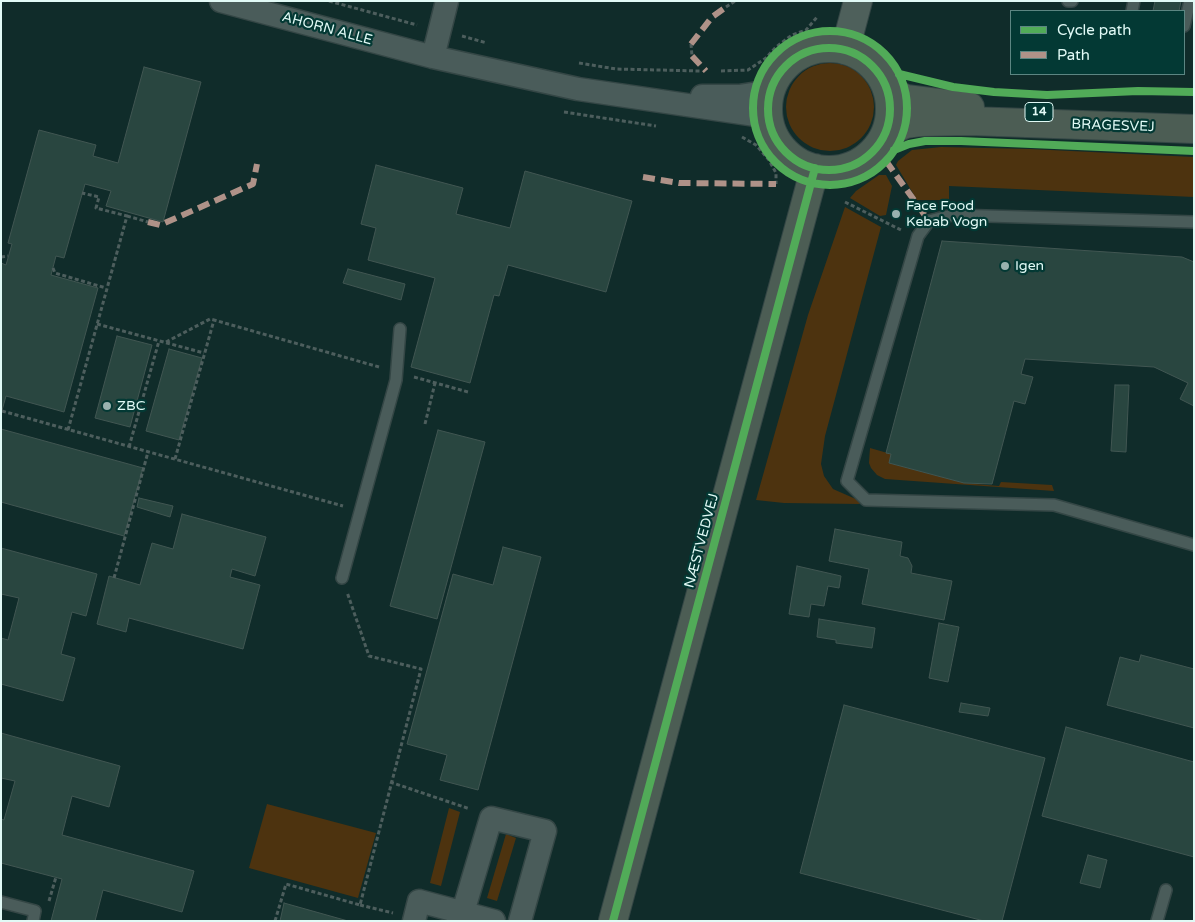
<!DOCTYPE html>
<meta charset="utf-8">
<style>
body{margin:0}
#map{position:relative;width:1195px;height:922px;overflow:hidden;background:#102c2a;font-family:"Varela Round",sans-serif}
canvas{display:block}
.frame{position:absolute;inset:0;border:2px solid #e1faf6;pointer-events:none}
.legend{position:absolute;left:1010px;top:10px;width:175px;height:65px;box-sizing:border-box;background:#033934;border:1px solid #5c8682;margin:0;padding:6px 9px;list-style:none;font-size:15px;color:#e1faf6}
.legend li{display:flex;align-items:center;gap:10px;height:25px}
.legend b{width:25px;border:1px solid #5c8682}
</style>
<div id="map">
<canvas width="1195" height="922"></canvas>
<div class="frame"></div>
<ul class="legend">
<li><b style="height:6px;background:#51ab58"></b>Cycle path</li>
<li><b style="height:6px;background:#af9288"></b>Path</li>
</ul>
</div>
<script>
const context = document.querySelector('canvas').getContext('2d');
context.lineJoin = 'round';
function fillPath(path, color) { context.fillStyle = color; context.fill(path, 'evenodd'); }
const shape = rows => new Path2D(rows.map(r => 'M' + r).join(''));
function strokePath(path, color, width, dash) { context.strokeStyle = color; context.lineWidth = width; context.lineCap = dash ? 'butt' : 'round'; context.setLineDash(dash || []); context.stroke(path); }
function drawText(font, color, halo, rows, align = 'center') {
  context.font = font + ' "Varela Round",sans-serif'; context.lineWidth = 4.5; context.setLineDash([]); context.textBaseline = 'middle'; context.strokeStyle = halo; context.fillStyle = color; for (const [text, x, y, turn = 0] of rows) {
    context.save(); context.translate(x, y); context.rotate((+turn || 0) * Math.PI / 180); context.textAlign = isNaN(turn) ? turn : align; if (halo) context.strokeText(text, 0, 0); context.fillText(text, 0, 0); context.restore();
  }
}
fillPath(shape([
 '786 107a44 44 0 1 1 88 0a44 44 0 1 1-88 0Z',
 [941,147,1030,149,1194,157,1194,197,949,186,949,200,917,200,896,165,898,161,912,150],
 [879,175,886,175,892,186,886,215,880,216,850,198,856,191],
 [845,207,881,227,825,436,821,464,824,476,833,489,858,500,860,504,784,503,756,500,808,315],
 [870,448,891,454,889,463,964,483,999,486,1001,482,1052,485,1054,491,885,479,877,475,871,468,869,463],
 [267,804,376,833,358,898,249,868],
 [449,808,460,812,441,886,430,883],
 [506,834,516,838,497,901,487,898]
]), '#4d330f');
const building = shape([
 [1155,1,1181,1,1179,11,1153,11,1155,1],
 [144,67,201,82,163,222,106,206,111,191,85,184,64,258,56,256,51,275,98,288,64,412,6,396,1,414,1,263,6,265,12,244,8,243,39,130,96,145,93,156,118,163,144,67],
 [376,165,463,188,456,214,510,228,525,171,632,201,606,292,508,265,499,296,494,295,470,383,411,367,435,278,368,260,376,228,361,224,376,165],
 [942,241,1182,257,1194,262,1194,406,1180,399,1188,383,1154,367,1025,359,1021,374,1033,377,1025,404,1014,401,992,484,964,483,889,463,891,454,886,453,942,241],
 [348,269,405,284,401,300,343,283,348,269],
 [117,336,152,345,130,427,95,418,117,336],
 [169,349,202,358,179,440,146,431,169,349],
 [1115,385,1129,385,1126,452,1111,451,1115,385],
 [1,429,143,468,124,536,1,502,1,429],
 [438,430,485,442,437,619,390,606,438,430],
 [139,498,173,506,170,517,137,507,139,498],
 [182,514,266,537,255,576,232,569,230,577,260,585,243,649,129,618,126,632,97,624,109,576,140,585,152,543,173,549,182,514],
 [835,529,902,542,900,556,908,558,912,566,911,573,952,581,944,620,862,604,869,569,829,561,835,529],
 [503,547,541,557,478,790,440,780,447,755,407,744,453,574,493,585,503,547],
 [1,548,97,574,86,616,72,612,61,654,75,658,63,701,1,684,1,638,8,640,19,598,1,594,1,548],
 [797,566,841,576,839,588,828,586,824,606,811,604,809,617,789,614,797,566],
 [819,619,875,628,872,648,836,643,836,640,817,637,819,619],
 [939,623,959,627,948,682,929,678,939,623],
 [1141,655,1194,669,1194,728,1107,705,1120,657,1139,662,1141,655],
 [961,703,990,708,988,716,959,712,961,703],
 [844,705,1045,758,1002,921,984,921,800,873,844,705],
 [1066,727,1194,762,1194,857,1042,816,1066,727],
 [1,733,120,766,109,807,72,796,62,835,194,871,182,912,103,890,95,921,51,921,62,879,1,863,1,819,4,820,15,781,1,778,1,733],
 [1088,855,1107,860,1100,888,1080,883,1088,855],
 [284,903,348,921,280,921,284,903]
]);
fillPath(building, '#294640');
strokePath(building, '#415652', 1);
const service = shape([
 [1068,1,1072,1],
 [1132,11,1134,1],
 [1184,26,1190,1],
 [1194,222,952,215,929,221,918,236,847,481,866,500,1054,505,1194,545],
 [342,578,396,380,400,329],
 [1,902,35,911,33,921],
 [1157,921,1166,890]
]);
const minor = shape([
 [221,1,433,57,578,89,769,117],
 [433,57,447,1],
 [702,96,739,96,771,91],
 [463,912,491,818,545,831,520,921],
 [414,921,419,901,494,921]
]);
const secondary = shape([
 [845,50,858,1]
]);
const primary = shape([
 '768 109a61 61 0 1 1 122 0a61 61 0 1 1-122 0Z',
 [887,90,906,99,970,107],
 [885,134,905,124,920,122,970,121,1194,129],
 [613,921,815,168]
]);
strokePath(service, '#344645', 14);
strokePath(minor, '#344645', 25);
strokePath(secondary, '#344645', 30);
strokePath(primary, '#344645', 30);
strokePath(shape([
 [329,1,417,25],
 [726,7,735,1],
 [462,36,487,43],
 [691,44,692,56],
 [579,63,616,69,700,71],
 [721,71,748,70,766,58,776,47,792,35,806,30,818,16],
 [564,112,656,126],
 [742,137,756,145,769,160,776,173,776,184],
 [845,202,901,230],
 [127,216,148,222],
 [1,257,8,256],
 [53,268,55,273,106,288],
 [97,324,204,353],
 [166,342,210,319,214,320],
 [414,377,468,392],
 [2,411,343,506],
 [425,424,435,383],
 [68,430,127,216,96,208,99,197,82,193],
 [129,447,159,341],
 [175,459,214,320,379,367],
 [114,578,148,452],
 [390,782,470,809],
 [49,901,56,877],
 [360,905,393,913],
 [275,921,286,884,360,905,421,669,369,656,347,592]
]), '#4d5e5d', 3, [4, 2.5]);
strokePath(service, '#4a5c5a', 11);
strokePath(minor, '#4a5c5a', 22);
strokePath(secondary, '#4e605b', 28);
strokePath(primary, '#4c5d54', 28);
strokePath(shape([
 [691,44,712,17,726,7],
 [692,56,706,71],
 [886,161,929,221],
 [643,177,679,183,776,184],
 [148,222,160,225,253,184,257,164]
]), '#af9288', 6, [12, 6]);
strokePath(shape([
 '753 108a77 77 0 1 1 154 0a77 77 0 1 1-154 0Z',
 '768 109a61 61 0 1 1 122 0a61 61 0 1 1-122 0Z',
 [899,74,953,87,994,92,1047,95,1138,91,1194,92],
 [894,150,909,144,925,141,961,141,1194,151],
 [613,921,815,168]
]), '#51ab58', 8);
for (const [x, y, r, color] of [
 [896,214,5,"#98b2af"],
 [1005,266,5,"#98b2af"],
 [107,406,5,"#98b2af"]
]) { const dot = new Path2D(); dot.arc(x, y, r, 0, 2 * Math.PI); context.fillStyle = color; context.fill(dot); strokePath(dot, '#033934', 2); }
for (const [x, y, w] of [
 [1039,112,28]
]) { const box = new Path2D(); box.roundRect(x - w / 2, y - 9.5, w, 19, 4); context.fillStyle = '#033934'; context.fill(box); strokePath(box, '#e1faf6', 1); }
drawText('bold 12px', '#e1faf6', null, [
 ["14",1039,112]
]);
drawText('14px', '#e1faf6', '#033934', [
 ["AHORN ALLE",327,29,15],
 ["BRAGESVEJ",1113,126,2],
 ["NÆSTVEDVEJ",702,541,-75]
]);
drawText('14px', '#e1faf6', '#033934', [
 ["Face Food",906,206],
 ["Kebab Vogn",906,222],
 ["Igen",1015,266],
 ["ZBC",117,406]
], 'left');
</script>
